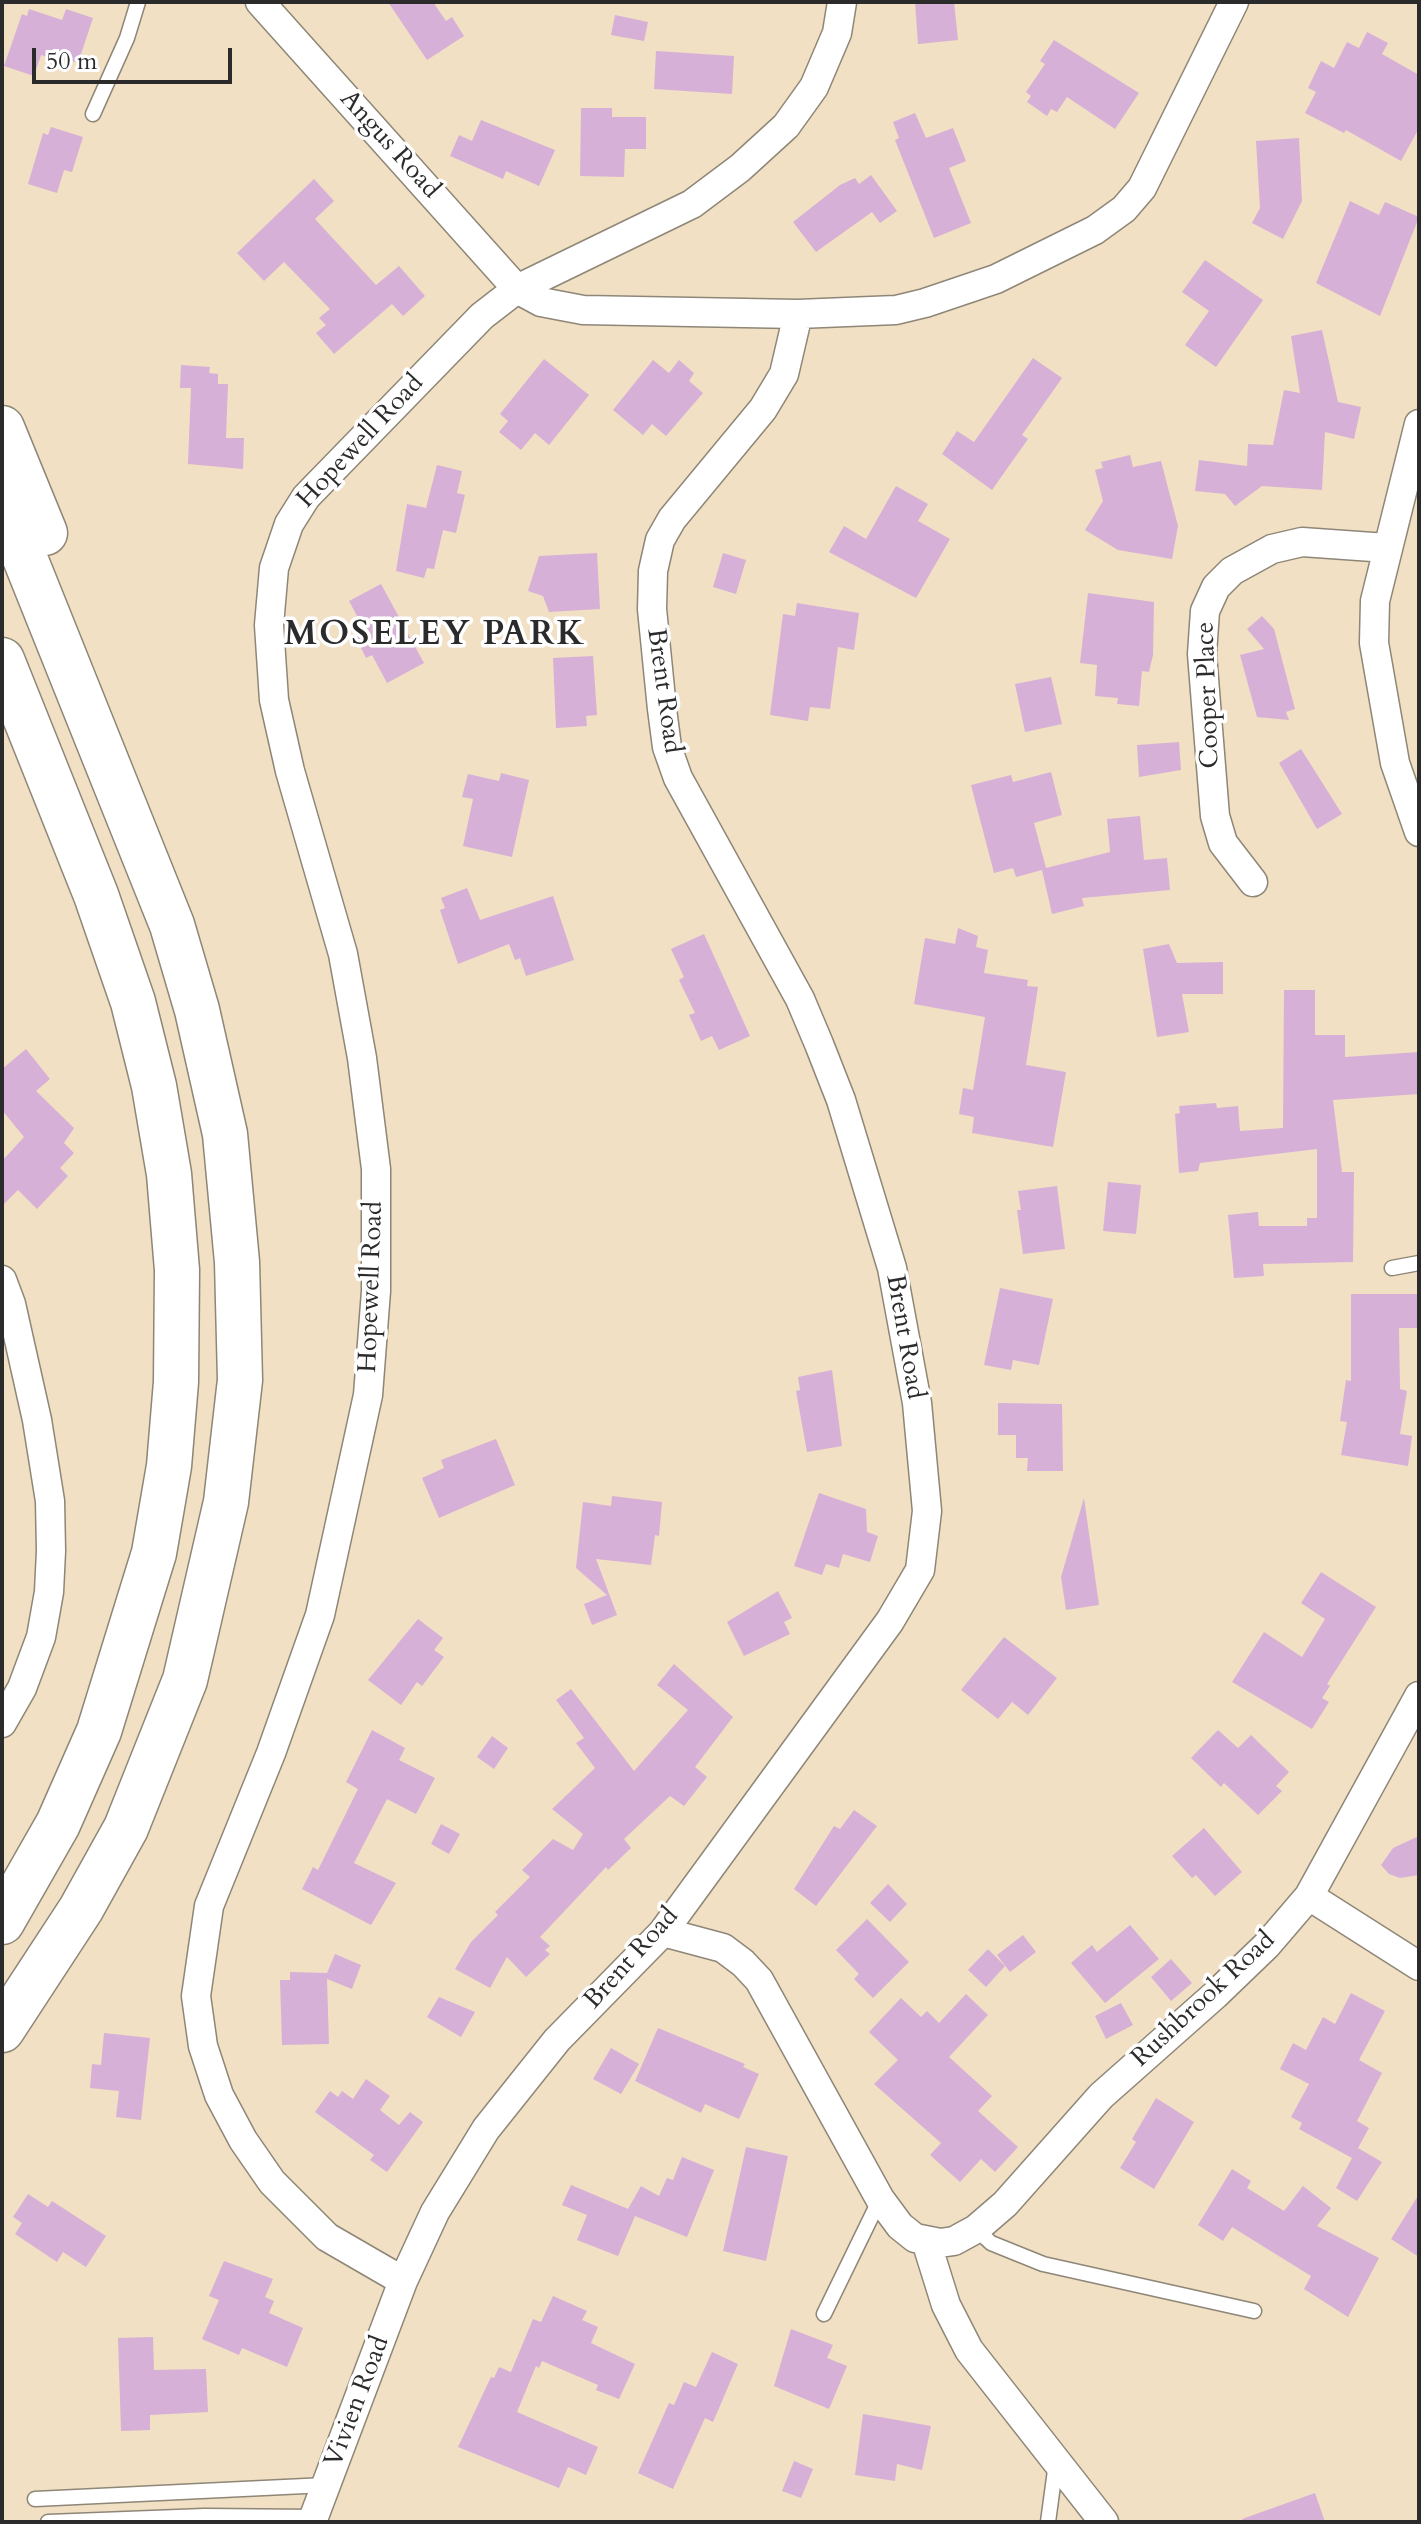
<!DOCTYPE html>
<style>
body{margin:0}
#map{position:relative;width:1421px;height:2524px;overflow:hidden;background:#f1e0c3;font-family:Cardo,serif}
canvas{display:block}
.frame{position:absolute;inset:0;border:4px solid #2b2b2b;pointer-events:none}
.scale{position:absolute;left:32px;top:48px;width:200px;height:36px;box-sizing:border-box;border:4px solid #2b2b2b;border-top:0;padding-left:10px;font-size:24px;line-height:28px;white-space:nowrap;color:#2b2b2b;-webkit-text-stroke:6px #fff;paint-order:stroke}
</style>
<div id="map">
<canvas width="1421" height="2524"></canvas>
<div class="frame"></div>
<div class="scale">50 m</div>
</div>
<script>
const context = document.querySelector('canvas').getContext('2d');
context.lineJoin = 'round';
function fillPath(path, color) { context.fillStyle = color; context.fill(path, 'evenodd'); }
const shape = rows => new Path2D(rows.map(r => 'M' + r).join(''));
function strokePath(path, color, width, dash) { context.strokeStyle = color; context.lineWidth = width; context.lineCap = dash ? 'butt' : 'round'; context.setLineDash(dash || []); context.stroke(path); }
function drawText(font, color, halo, rows, align = 'center') {
  context.font = font + ' Cardo,serif'; context.lineWidth = 7; context.setLineDash([]); context.textBaseline = 'middle'; context.strokeStyle = halo; context.fillStyle = color; for (const [text, x, y, turn = 0] of rows) {
    context.save(); context.translate(x, y); context.rotate((+turn || 0) * Math.PI / 180); context.textAlign = isNaN(turn) ? turn : align; if (halo) context.strokeText(text, 0, 0); context.fillText(text, 0, 0); context.restore();
  }
}
fillPath(shape([
 [388,2,433,2,446,21,452,17,464,36,427,60],
 [915,2,954,2,958,40,918,44],
 [29,9,62,20,66,9,93,18,78,63,51,54,50,58,41,55,34,76,4,66,22,14,27,16],
 [615,15,648,22,644,41,611,35],
 [1367,32,1388,43,1382,54,1419,75,1419,128,1401,161,1346,130,1344,133,1305,113,1316,92,1308,88,1321,61,1334,68,1347,42,1359,48],
 [1054,40,1139,93,1115,129,1067,97,1057,112,1051,109,1047,116,1027,102,1031,96,1026,92,1045,64,1040,61],
 [656,51,734,56,732,94,654,89],
 [581,108,612,108,612,117,646,117,646,149,625,149,624,177,580,176],
 [915,113,926,138,953,128,966,161,949,168,971,223,934,238,895,140,899,138,893,122],
 [481,120,555,150,539,186,506,171,503,179,450,156,459,135,472,141],
 [51,127,83,137,72,172,64,170,57,193,28,184,43,133,48,135],
 [1299,138,1302,201,1283,239,1252,223,1260,208,1256,141],
 [871,175,897,211,880,223,872,212,816,252,793,222,840,185,855,178,859,184],
 [314,179,334,201,315,219,376,285,399,266,425,296,403,316,392,304,334,354,316,333,326,325,319,318,330,309,284,262,264,281,237,253],
 [1350,201,1379,215,1385,202,1419,217,1380,316,1316,283],
 [1205,260,1263,300,1216,367,1185,345,1209,311,1182,292],
 [1322,330,1338,402,1361,407,1354,439,1325,432,1322,490,1262,486,1235,506,1225,494,1195,491,1199,460,1247,466,1248,444,1273,445,1284,390,1300,393,1291,336],
 [1033,358,1062,378,1022,435,1028,439,992,490,942,454,957,431,974,442],
 [544,359,589,395,549,445,535,433,521,450,499,432,508,421,500,414],
 [653,360,669,373,679,360,694,373,689,381,703,393,666,436,652,424,643,435,613,410],
 [181,365,210,367,209,373,218,374,218,384,228,384,226,438,244,438,243,469,188,464,191,388,180,388],
 [1130,455,1133,467,1161,461,1178,526,1172,559,1118,550,1085,530,1103,501,1095,470,1103,468,1101,462],
 [437,465,462,471,457,493,465,495,456,533,443,530,434,569,427,568,424,578,396,571,407,504,426,508],
 [896,486,928,504,918,521,950,539,916,598,829,552,844,526,866,539],
 [597,553,600,609,549,612,543,596,528,591,539,556],
 [723,553,746,560,736,594,713,587],
 [381,584,424,663,387,683,372,655,366,658,354,634,364,629,349,601],
 [1088,593,1154,602,1153,655,1149,672,1142,671,1139,706,1117,704,1118,698,1095,696,1097,665,1080,663],
 [797,603,859,613,854,650,838,647,830,709,810,707,808,721,770,715,783,614,795,616],
 [1262,616,1274,629,1295,709,1286,712,1289,720,1257,717,1240,655,1264,649,1247,629],
 [593,656,597,715,586,716,587,726,556,728,553,658],
 [1051,677,1062,724,1025,732,1015,684],
 [1179,742,1181,770,1139,777,1137,745],
 [1301,749,1342,814,1317,829,1279,763],
 [1051,772,1062,815,1034,823,1046,868,1110,852,1107,819,1140,816,1144,860,1167,858,1170,890,1082,898,1084,906,1052,914,1042,870,1016,877,1013,868,994,873,971,785,1011,775,1013,782],
 [501,773,529,780,512,857,463,846,473,799,462,797,468,774,499,781],
 [467,888,480,920,553,896,574,960,526,976,520,958,515,960,509,944,458,964,440,910,445,908,441,898],
 [958,928,978,936,976,947,988,950,984,973,1028,980,1027,986,1038,987,1026,1065,1066,1072,1053,1147,972,1133,974,1117,959,1114,963,1088,973,1090,985,1017,914,1004,925,938,955,944],
 [704,934,750,1036,719,1050,712,1036,701,1041,689,1015,695,1013,679,980,684,977,671,949],
 [1169,944,1177,963,1223,962,1223,994,1182,994,1189,1032,1157,1037,1143,949],
 [1284,990,1315,990,1315,1035,1345,1035,1345,1057,1419,1052,1419,1094,1333,1100,1342,1172,1354,1172,1353,1262,1263,1264,1264,1276,1234,1278,1228,1215,1258,1212,1259,1226,1307,1226,1307,1218,1317,1218,1317,1149,1200,1163,1198,1171,1179,1173,1175,1114,1180,1113,1179,1106,1216,1103,1217,1108,1238,1106,1240,1131,1283,1128],
 [26,1049,50,1079,36,1091,74,1128,64,1143,74,1153,60,1168,68,1176,37,1209,18,1190,2,1206,2,1161,24,1137,2,1110,2,1069],
 [1108,1182,1141,1185,1136,1234,1103,1231],
 [1057,1186,1065,1249,1023,1254,1017,1210,1021,1210,1018,1191],
 [1000,1288,1053,1299,1039,1365,1013,1360,1011,1370,984,1365],
 [1351,1294,1419,1294,1419,1328,1399,1328,1400,1389,1407,1391,1400,1434,1412,1436,1408,1466,1341,1455,1347,1422,1340,1421,1346,1380,1351,1381],
 [832,1370,842,1446,807,1452,796,1391,800,1390,798,1377],
 [998,1403,1062,1404,1063,1471,1027,1471,1028,1458,1016,1458,1016,1435,998,1435],
 [496,1439,515,1485,439,1518,422,1478,444,1468,441,1460],
 [819,1493,866,1509,867,1532,878,1536,870,1562,843,1554,839,1568,826,1564,822,1575,794,1566],
 [612,1496,662,1502,659,1536,655,1535,651,1565,596,1559,617,1615,592,1625,584,1604,607,1595,576,1568,583,1502,611,1506],
 [1084,1498,1099,1605,1066,1610,1061,1577],
 [1321,1572,1376,1607,1327,1684,1330,1686,1322,1698,1329,1702,1312,1729,1232,1682,1264,1632,1302,1657,1325,1619,1301,1603],
 [778,1591,792,1618,784,1622,790,1634,744,1656,727,1622],
 [418,1619,443,1638,434,1650,444,1657,422,1686,417,1682,401,1705,368,1680],
 [1004,1637,1057,1678,1028,1715,1012,1702,998,1719,961,1690],
 [674,1664,733,1717,695,1767,707,1777,684,1806,670,1796,624,1839,631,1848,608,1870,606,1867,540,1937,550,1946,545,1950,550,1954,526,1977,507,1957,490,1988,455,1969,471,1942,498,1915,495,1912,530,1877,522,1870,553,1839,573,1850,583,1834,552,1809,595,1768,576,1743,584,1738,556,1700,571,1689,634,1771,688,1710,657,1685],
 [372,1730,405,1748,399,1760,435,1778,416,1814,387,1799,354,1863,396,1883,371,1925,302,1889,313,1867,318,1870,358,1789,346,1782],
 [1218,1730,1238,1748,1251,1735,1289,1772,1276,1786,1282,1791,1258,1815,1224,1783,1221,1787,1191,1758],
 [492,1736,508,1748,494,1769,477,1757],
 [854,1810,877,1826,816,1906,794,1889,834,1826,840,1829],
 [441,1824,460,1834,449,1854,431,1844],
 [1204,1828,1242,1872,1215,1896,1196,1875,1192,1878,1172,1856],
 [1419,1836,1419,1875,1400,1878,1389,1874,1381,1865,1393,1848],
 [888,1884,907,1904,890,1922,870,1903],
 [867,1919,909,1962,873,1998,854,1979,859,1974,836,1950],
 [1130,1925,1159,1959,1105,2003,1071,1963,1092,1945,1097,1952],
 [1023,1935,1036,1952,1010,1972,997,1955],
 [988,1949,1005,1966,986,1987,968,1970],
 [335,1954,361,1965,352,1989,327,1979,329,2044,282,2045,280,1980,290,1980,290,1972,327,1973],
 [1171,1959,1192,1983,1171,2001,1151,1977],
 [1351,1993,1385,2011,1359,2060,1382,2073,1357,2121,1369,2128,1358,2148,1382,2162,1357,2201,1336,2188,1352,2158,1299,2129,1302,2123,1291,2117,1309,2084,1280,2069,1293,2043,1306,2050,1323,2017,1335,2024],
 [966,1994,988,2015,949,2057,992,2096,978,2111,1018,2147,995,2172,981,2159,960,2182,930,2155,941,2143,874,2084,898,2060,869,2032,901,1998,921,2017,927,2011,939,2023],
 [439,1997,475,2012,461,2037,427,2017],
 [1121,2003,1133,2025,1106,2039,1095,2016],
 [658,2028,745,2064,743,2067,759,2074,739,2119,705,2104,701,2113,635,2081],
 [104,2033,150,2038,141,2120,116,2117,119,2091,90,2088,92,2064,101,2065],
 [611,2048,639,2064,621,2094,593,2079],
 [366,2079,390,2096,380,2110,399,2125,410,2112,423,2122,387,2172,370,2160,374,2155,315,2112,330,2091,338,2097,342,2091,353,2099],
 [1156,2098,1194,2122,1154,2189,1120,2168,1136,2142,1132,2139],
 [746,2147,788,2156,766,2261,723,2251],
 [682,2157,714,2170,687,2237,635,2216,618,2256,577,2240,587,2215,562,2205,571,2185,628,2209,641,2186,659,2196,667,2178,673,2180],
 [1232,2169,1251,2181,1247,2188,1284,2211,1303,2186,1331,2208,1317,2226,1379,2258,1348,2317,1304,2289,1311,2276,1232,2227,1223,2241,1198,2225],
 [28,2194,48,2207,52,2201,106,2236,86,2267,63,2252,57,2262,15,2234,22,2223,13,2217],
 [1419,2194,1419,2257,1391,2239],
 [224,2261,273,2279,265,2297,274,2301,269,2313,303,2328,287,2367,242,2348,239,2355,202,2339,219,2300,209,2296],
 [553,2296,587,2311,582,2320,598,2327,591,2343,635,2364,619,2399,596,2390,598,2385,542,2361,539,2368,536,2366,517,2412,598,2447,586,2475,568,2467,559,2488,458,2447,491,2377,494,2378,499,2367,511,2372,533,2319,541,2322],
 [791,2329,833,2345,827,2358,847,2366,829,2409,774,2386],
 [153,2337,154,2370,206,2369,208,2412,150,2415,150,2430,121,2431,118,2338],
 [712,2352,738,2364,713,2422,705,2418,673,2489,638,2473,669,2403,674,2405,684,2382,696,2387],
 [863,2414,931,2426,922,2470,897,2464,895,2481,855,2475],
 [794,2461,813,2469,801,2498,782,2491],
 [1315,2493,1325,2522,1243,2522,1242,2519]
]), '#d7b0d7');
const lane = shape([
 [93,114,127,38,138,2],
 [1392,1268,1419,1263],
 [976,2229,991,2243,1043,2264,1254,2311],
 [824,2314,880,2199],
 [35,2499,326,2485],
 [48,2522,204,2516,314,2517],
 [1048,2522,1056,2463]
]);
const street = shape([
 [260,2,517,289,541,302,583,310,798,314,896,310,925,303,996,279,1095,230,1124,209,1142,188,1234,2],
 [1419,424,1375,601,1374,643,1395,763,1419,832],
 [1253,882,1223,843,1215,816,1202,654,1205,611,1216,587,1232,571,1272,549,1302,542,1387,548],
 [2,1280,11,1304,37,1420,50,1501,51,1551,49,1592,41,1637,22,1688,2,1723],
 [1309,1896,1419,1966],
 [663,1932,723,1948,743,1963,759,1980,880,2199,900,2226,915,2238,940,2243,954,2241,976,2229,1005,2204,1101,2096,1215,1995,1267,1945,1309,1896,1419,1696],
 [926,2241,946,2305,969,2350,1104,2522],
 [403,2281,327,2237,272,2182,243,2140,219,2095,203,2046,196,1996,209,1906,271,1753,320,1615,368,1395,376,1291,376,1169,362,1058,343,954,290,771,274,700,269,625,274,568,289,524,306,497,482,316,517,289,692,204,740,168,786,126,814,87,837,33,842,2],
 [312,2522,403,2281,435,2212,486,2129,557,2040,663,1932,890,1621,920,1570,927,1511,917,1403,892,1268,841,1100,819,1044,800,999,678,778,667,747,662,709,652,609,653,571,660,540,672,519,763,409,784,374,798,314]
]);
const highway = shape([
 [2,428,45,533],
 [2,501,172,925,197,1010,225,1134,237,1262,240,1380,226,1502,185,1680,126,1828,81,1909,2,2030],
 [2,660,96,895,133,1002,154,1086,169,1174,177,1270,176,1382,169,1466,154,1553,99,1731,58,1824,2,1922]
]);
strokePath(lane, '#8e8677', 17);
strokePath(street, '#8e8677', 31);
strokePath(highway, '#8e8677', 47);
strokePath(lane, '#fff', 14);
strokePath(street, '#fff', 28);
strokePath(highway, '#fff', 44);
drawText('26px', '#2b2b2b', '#fff', [
 ["Angus Road",389,145,48],
 ["Hopewell Road",361,442,-47],
 ["Brent Road",663,691,82],
 ["Cooper Place",1209,695,-92],
 ["Hopewell Road",372,1287,-88],
 ["Brent Road",904,1337,80],
 ["Brent Road",632,1959,-48],
 ["Rushbrook Road",1204,2000,-43],
 ["Vivien Road",358,2402,-69]
]);
context.letterSpacing = '2px';
drawText('bold 34px', '#2b2b2b', '#fff', [
 ["MOSELEY PARK",435,636]
]);
context.letterSpacing = '0px';
</script>
